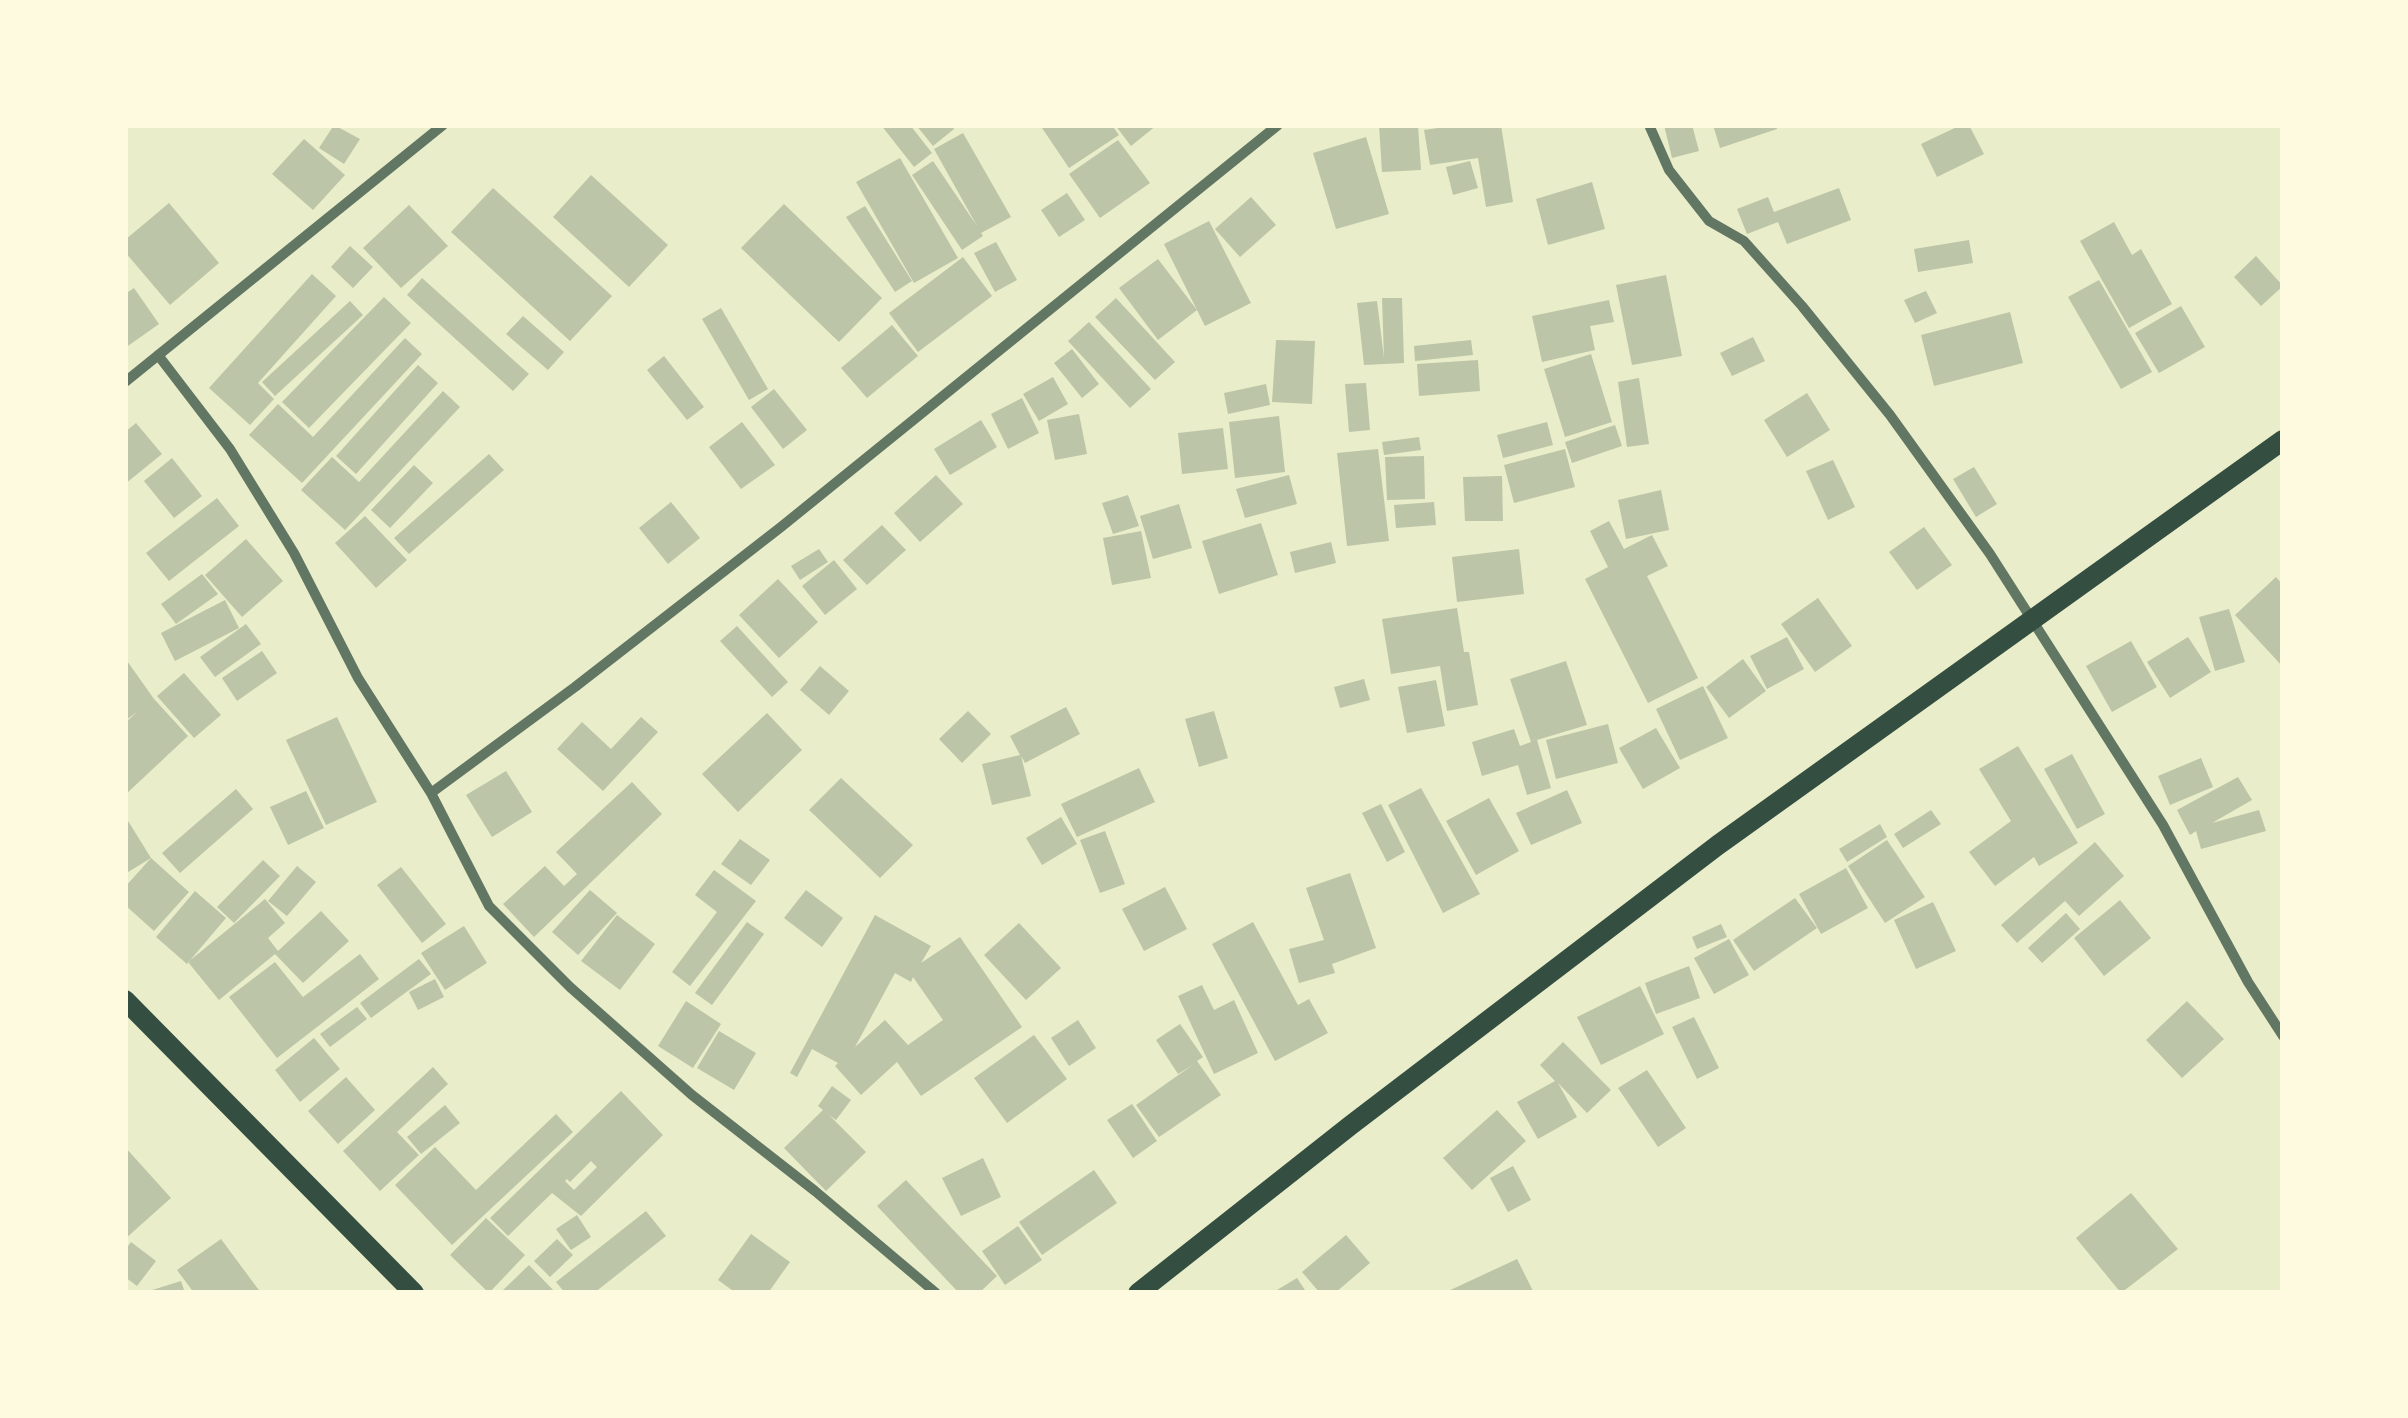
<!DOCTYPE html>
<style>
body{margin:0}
#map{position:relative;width:2408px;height:1418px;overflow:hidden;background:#e9edc9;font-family:"Libre Baskerville",serif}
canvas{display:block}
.frame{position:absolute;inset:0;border:128px solid #fefae0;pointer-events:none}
</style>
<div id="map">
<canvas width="2408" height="1418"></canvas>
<div class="frame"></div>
</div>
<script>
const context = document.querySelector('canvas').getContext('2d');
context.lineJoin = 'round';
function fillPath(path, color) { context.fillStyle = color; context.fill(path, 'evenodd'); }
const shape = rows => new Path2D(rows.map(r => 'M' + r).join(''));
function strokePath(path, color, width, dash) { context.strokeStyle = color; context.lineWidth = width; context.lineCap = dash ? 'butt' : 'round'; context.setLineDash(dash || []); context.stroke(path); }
fillPath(shape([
 [334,125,360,139,344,164,319,148],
 [881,125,910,125,932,153,914,167],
 [916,125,951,125,954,129,933,146],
 [1040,125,1112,125,1119,135,1069,168],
 [1115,125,1157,125,1131,146],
 [1379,125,1418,125,1421,170,1382,172],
 [1458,125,1501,125,1513,202,1486,207,1478,158,1430,165,1424,130],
 [1664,125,1692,125,1699,151,1672,158],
 [1713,125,1776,125,1777,129,1720,148],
 [1961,125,1969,125,1984,154,1937,177,1921,144],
 [963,133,1011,217,981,233,983,236,962,250,912,175,933,161,977,226,934,149],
 [1366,137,1389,214,1336,229,1313,153],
 [304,139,345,175,313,210,272,174],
 [1118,140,1150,183,1100,218,1069,174],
 [900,158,958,258,914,283,856,182],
 [1470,161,1478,188,1453,195,1446,167],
 [591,175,668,245,629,287,553,217],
 [1592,182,1605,229,1548,245,1536,199],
 [493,188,612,296,570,341,451,232],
 [1839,188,1851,220,1787,244,1778,222,1747,234,1737,209,1768,197,1774,212],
 [1067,193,1085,220,1059,237,1041,210],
 [1251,197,1276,225,1240,257,1215,229],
 [169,203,219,263,170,305,125,252,125,240],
 [784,204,882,298,839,342,741,248],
 [409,205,448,246,401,288,363,248],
 [865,206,912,281,895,292,846,217],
 [1209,221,1251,303,1205,326,1164,244],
 [2114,222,2132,255,2141,249,2172,304,2129,328,2080,241],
 [1969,240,1973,263,1918,272,1914,249],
 [996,242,1017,280,995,292,974,253],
 [350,246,373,267,353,288,331,267],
 [2256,256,2283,286,2261,306,2234,277],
 [963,257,992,296,918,352,889,313],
 [1158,259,1197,310,1158,340,1119,288],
 [312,274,336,296,258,383,274,399,250,425,209,388],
 [1666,275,1682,356,1632,365,1616,285],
 [422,278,529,374,513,391,407,295],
 [2099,280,2152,372,2121,389,2068,297],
 [134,288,159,324,125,348,125,294],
 [1926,291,1937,313,1915,323,1904,300],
 [384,297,411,323,309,428,282,402],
 [1116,298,1175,362,1155,380,1095,317],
 [1382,298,1402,298,1404,363,1364,365,1357,303,1377,301,1384,358],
 [1609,300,1614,322,1590,326,1595,350,1542,362,1532,316],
 [350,301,363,315,275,396,262,382],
 [2181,306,2205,347,2159,373,2135,333],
 [721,308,768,389,749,400,702,319],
 [2010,312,2023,363,1934,386,1921,335],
 [523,316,564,352,548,370,506,334],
 [1089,322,1151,389,1130,408,1068,341],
 [892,325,918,356,867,398,841,368],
 [1753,337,1765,361,1732,376,1720,353],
 [405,338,422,354,302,483,249,435,278,404,313,437],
 [1276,340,1315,341,1312,404,1272,402],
 [1471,340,1473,355,1415,361,1414,346],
 [1072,349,1099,384,1082,398,1054,363],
 [1591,354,1612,422,1565,437,1544,369],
 [664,356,704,407,687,420,647,370],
 [1478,360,1480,391,1419,396,1417,364],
 [418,365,438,383,356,474,336,456],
 [1053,377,1068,404,1039,421,1023,394],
 [1639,378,1649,444,1627,447,1618,382],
 [1366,383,1370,430,1349,432,1345,384],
 [1266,384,1270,405,1228,414,1224,393],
 [774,389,807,430,783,449,751,407],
 [443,391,460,407,345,530,301,490,332,457,359,482],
 [1807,393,1830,430,1787,457,1764,420],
 [1022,398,1039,433,1008,449,991,414],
 [1079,414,1087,454,1055,460,1047,420],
 [1279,416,1285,472,1235,478,1229,422],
 [981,420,997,447,950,475,934,449],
 [742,422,775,465,741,489,709,447],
 [1547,422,1553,445,1503,458,1497,435],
 [136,423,162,454,125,484,125,432],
 [1615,425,1622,446,1572,463,1565,442],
 [1223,428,1228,469,1182,474,1178,433],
 [1419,437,1421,450,1384,455,1382,442],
 [1378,449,1389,541,1347,546,1337,453],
 [1565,449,1575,487,1514,503,1504,465],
 [489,454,504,470,409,554,394,538],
 [1424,456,1425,499,1387,500,1385,457],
 [172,458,202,496,174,518,144,481],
 [1833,460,1855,507,1828,520,1806,471],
 [414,465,433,483,390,528,371,510],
 [1974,467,1997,504,1976,517,1953,479],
 [936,475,963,504,920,542,894,513],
 [1289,475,1297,504,1245,518,1236,489],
 [1502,476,1503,521,1465,521,1463,477],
 [1661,490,1669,530,1626,539,1618,500],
 [1128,495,1139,526,1113,534,1102,503],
 [217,498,239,526,169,581,146,553],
 [671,502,700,538,668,564,639,528],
 [1434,502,1436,525,1396,528,1394,505],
 [1179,504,1192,548,1153,559,1140,516],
 [365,516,407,560,376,588,335,543],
 [1609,521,1624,549,1652,535,1668,566,1647,576,1698,678,1648,703,1585,579,1608,567,1590,531],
 [1261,523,1278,575,1219,594,1202,541],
 [882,525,906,550,867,585,843,560],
 [1924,527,1952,565,1917,590,1889,552],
 [1141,531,1151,578,1112,585,1103,538],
 [246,539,283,581,242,617,205,575],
 [1331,542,1336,563,1295,573,1290,552],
 [819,549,828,562,800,580,791,566],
 [1519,549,1524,594,1457,602,1452,557],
 [834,560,857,589,825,615,802,586],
 [202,574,218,594,176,624,161,604],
 [2276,577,2283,585,2283,667,2235,615],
 [778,579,818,622,779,658,739,615],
 [1818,598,1852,646,1815,672,1781,624],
 [225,600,239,628,175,661,161,633],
 [1457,608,1464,652,1469,652,1478,705,1447,711,1440,666,1391,674,1382,619],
 [2229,609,2245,662,2215,671,2199,617],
 [246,624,261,644,215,677,200,657],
 [737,626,788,682,772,697,720,641],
 [1787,637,1804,669,1767,689,1750,656],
 [2188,637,2211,672,2170,698,2147,662],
 [2131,641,2157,687,2112,712,2086,666],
 [262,651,277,673,237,701,222,678],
 [125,658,154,699,188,736,125,795,125,723,138,711,125,721],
 [1743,659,1766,691,1729,718,1706,687],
 [1566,661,1587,725,1537,740,1551,788,1527,795,1518,765,1482,776,1472,742,1514,729,1520,746,1531,742,1510,679],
 [820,666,849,691,829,715,800,690],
 [184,673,221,715,194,738,157,696],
 [1364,679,1370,700,1340,708,1334,687],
 [1436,680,1445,726,1407,733,1398,687],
 [1703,686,1728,738,1680,760,1656,709],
 [1066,707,1080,734,1025,763,1021,756,1031,796,992,805,982,764,1020,755,1010,736],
 [968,711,991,734,962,763,939,739],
 [1214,711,1228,758,1199,767,1185,719],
 [767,713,802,750,738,812,702,774],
 [337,717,377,802,326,825,286,740],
 [641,717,658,732,603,791,557,749,582,722,611,749],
 [1608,724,1618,763,1556,779,1546,740],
 [1656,728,1680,768,1643,789,1619,748],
 [2018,746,2078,843,2039,866,2034,857,1995,886,1969,852,2011,821,1979,769],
 [2072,754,2105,814,2077,829,2044,769],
 [2201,758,2213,787,2170,805,2158,776],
 [1139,768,1155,802,1077,837,1061,804],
 [506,771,532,812,492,837,466,795],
 [2238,777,2252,800,2212,823,2259,810,2266,831,2201,849,2196,831,2190,835,2177,810],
 [841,778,913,845,880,878,809,810],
 [632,782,662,814,534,937,503,904,545,866,564,886,577,874,556,852],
 [1421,788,1480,894,1443,913,1388,805],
 [236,789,253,809,180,873,162,853],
 [1567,790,1582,823,1531,845,1516,813],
 [306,791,324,828,288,845,270,807],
 [1489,798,1519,851,1476,875,1446,821],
 [1381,804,1405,852,1387,862,1362,813],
 [1931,810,1941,824,1903,848,1894,834],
 [125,816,151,858,125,874],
 [1061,817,1077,844,1042,865,1026,838],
 [1880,824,1887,837,1847,862,1839,849],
 [1105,831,1125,884,1100,893,1080,840],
 [740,839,770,860,751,885,721,864],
 [1887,840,1925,897,1885,923,1848,866],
 [2095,842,2124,876,2079,916,2065,901,2017,943,2001,925],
 [151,858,189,892,154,931,125,905,125,887],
 [263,860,280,876,234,923,217,907],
 [297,866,316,882,287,916,268,901],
 [401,867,446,924,422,943,377,885],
 [1846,868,1868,908,1821,934,1799,894],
 [714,870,756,901,690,986,672,972,717,912,695,895],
 [1350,873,1376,948,1332,964,1335,973,1299,983,1289,949,1324,940,1306,888],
 [1165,887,1187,929,1144,951,1122,909],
 [590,890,617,913,578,955,552,932],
 [806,890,843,918,822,947,784,918],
 [195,891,226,918,187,964,156,937],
 [1795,898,1817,928,1754,971,1733,940],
 [265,899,285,923,268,938,278,951,321,911,349,941,303,983,275,954,219,1000,188,962],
 [2120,900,2151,938,2104,976,2074,938],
 [1933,902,1956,951,1916,969,1894,920],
 [2066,913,2080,929,2042,963,2028,948],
 [617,915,655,944,620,990,581,961],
 [875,915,931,946,921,963,960,937,1022,1027,921,1096,897,1062,861,1095,835,1066,838,1063,812,1049,797,1077,790,1073],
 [895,973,911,982,913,977,943,1020,908,1045,885,1020,855,1047],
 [747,922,764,934,712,1005,695,993],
 [1253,922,1298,1005,1309,999,1328,1033,1275,1061,1212,944],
 [1019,923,1061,968,1026,1000,984,955],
 [1721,924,1727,937,1697,949,1692,937],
 [464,926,487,963,445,990,421,953],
 [1729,939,1749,975,1714,994,1694,958],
 [360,954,379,979,277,1058,229,997,275,962,303,997],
 [419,959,431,974,371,1018,360,1003],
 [1689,966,1700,998,1656,1014,1645,983],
 [435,979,444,997,418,1010,409,992],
 [1202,985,1214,1010,1234,1000,1258,1053,1214,1074,1178,996],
 [1640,986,1664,1034,1601,1065,1577,1017],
 [686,1001,721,1024,693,1068,658,1046],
 [2187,1001,2224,1039,2182,1078,2146,1040],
 [357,1007,367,1019,330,1047,320,1034],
 [1694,1017,1719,1068,1697,1079,1672,1027],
 [1078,1020,1096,1048,1069,1066,1051,1038],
 [1180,1024,1203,1057,1197,1061,1221,1095,1159,1137,1136,1105,1194,1064,1178,1074,1156,1040],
 [719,1031,756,1053,734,1090,697,1068],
 [1034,1035,1067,1079,1007,1123,974,1078],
 [314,1038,340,1069,300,1102,275,1070],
 [1563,1042,1611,1090,1587,1113,1558,1083,1577,1117,1538,1139,1517,1102,1555,1081,1540,1065],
 [433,1067,448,1084,397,1132,419,1155,380,1191,343,1151],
 [1647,1070,1686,1128,1658,1147,1618,1088],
 [346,1077,375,1110,338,1144,308,1111],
 [832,1086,851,1100,836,1120,829,1115,866,1152,826,1191,784,1148,823,1110,818,1106],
 [621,1091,663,1135,581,1216,552,1193,508,1236,490,1218],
 [591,1161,597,1167,574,1190,565,1181,567,1179,570,1182],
 [1132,1104,1157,1141,1133,1158,1107,1120],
 [445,1105,460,1123,421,1154,407,1137],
 [1497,1110,1526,1141,1472,1190,1443,1158],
 [556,1114,573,1132,452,1245,395,1185,435,1147,476,1190],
 [125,1147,171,1198,125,1239],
 [983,1158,1001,1197,961,1216,942,1178],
 [1513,1166,1531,1200,1508,1212,1490,1178],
 [1094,1170,1117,1203,1042,1255,1019,1222],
 [906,1180,997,1276,979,1293,959,1293,877,1206],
 [2131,1193,2178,1249,2121,1293,2076,1238],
 [646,1211,666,1236,594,1293,565,1293,556,1282],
 [577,1215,591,1237,571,1250,556,1229],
 [486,1218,525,1255,489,1293,450,1255],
 [1018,1226,1042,1260,1005,1285,982,1251],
 [751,1234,790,1262,768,1293,736,1293,718,1280],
 [1346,1235,1370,1263,1335,1293,1320,1293,1302,1272],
 [221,1239,261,1293,194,1293,177,1270],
 [557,1239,573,1255,550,1277,534,1261],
 [131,1242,156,1261,137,1286,125,1277,125,1250],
 [1517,1259,1534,1293,1444,1293],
 [529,1265,556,1293,500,1293],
 [1297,1278,1307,1293,1272,1293],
 [181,1281,185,1293,146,1293,146,1292]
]), '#bcc5a7');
strokePath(shape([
 [1649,125,1669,170,1709,221,1744,241,1802,306,1890,415,1990,554,2163,825,2248,982,2283,1036],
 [158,355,230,449,294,553,358,678,431,793,489,906,570,987,692,1095,815,1191,936,1293],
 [125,382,443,125],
 [431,793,575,687,781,527,1278,125]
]), '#617663', 10);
strokePath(shape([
 [125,1000,414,1293],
 [1138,1293,1351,1125,1718,845,2283,440]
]), '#344e41', 20);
</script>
